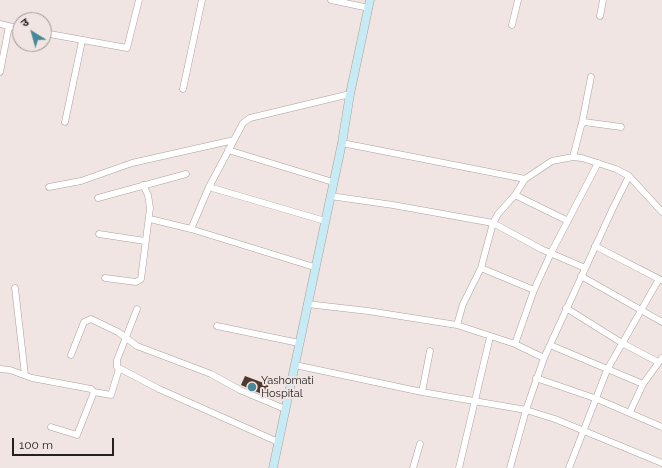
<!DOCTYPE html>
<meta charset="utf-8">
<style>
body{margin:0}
#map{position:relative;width:662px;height:468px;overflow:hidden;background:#f0e5e2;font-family:Raleway,"Noto Sans Devanagari",sans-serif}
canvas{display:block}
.north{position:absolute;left:12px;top:12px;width:40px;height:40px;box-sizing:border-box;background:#f0e5e2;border:1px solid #9f9794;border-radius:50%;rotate:323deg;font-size:11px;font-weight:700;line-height:16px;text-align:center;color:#252120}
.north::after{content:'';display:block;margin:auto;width:14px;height:18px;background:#47889a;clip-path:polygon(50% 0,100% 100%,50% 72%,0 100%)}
.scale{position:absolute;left:12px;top:438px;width:102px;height:18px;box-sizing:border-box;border:2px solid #252120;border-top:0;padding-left:5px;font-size:12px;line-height:14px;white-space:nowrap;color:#252120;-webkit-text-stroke:3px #f0e5e2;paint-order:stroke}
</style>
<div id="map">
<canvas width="662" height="468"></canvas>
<div class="north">उ</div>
<div class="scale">100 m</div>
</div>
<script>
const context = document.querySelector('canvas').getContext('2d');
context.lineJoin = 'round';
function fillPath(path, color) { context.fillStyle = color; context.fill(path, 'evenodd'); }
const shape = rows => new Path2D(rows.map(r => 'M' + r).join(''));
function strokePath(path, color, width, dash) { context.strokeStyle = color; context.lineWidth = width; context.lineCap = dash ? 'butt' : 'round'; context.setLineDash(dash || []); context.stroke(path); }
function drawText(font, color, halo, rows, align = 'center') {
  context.font = font + ' Raleway,sans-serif'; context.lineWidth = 4; context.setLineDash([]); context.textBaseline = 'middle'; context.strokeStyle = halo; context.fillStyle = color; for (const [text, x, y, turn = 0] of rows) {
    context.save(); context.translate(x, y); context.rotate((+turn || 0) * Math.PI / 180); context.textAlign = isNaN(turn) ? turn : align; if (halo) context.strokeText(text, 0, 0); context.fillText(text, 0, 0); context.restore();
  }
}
fillPath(shape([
 [245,376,269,385,264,395,241,385]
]), '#52372f');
const street = shape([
 [331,0,369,8],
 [600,16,603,0],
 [0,24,20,29],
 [512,25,518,0],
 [44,33,127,48,139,0],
 [0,72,9,26],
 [183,89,202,0],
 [65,122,82,41],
 [582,123,591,77],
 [342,143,525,179,552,161,573,157,582,158,616,169,629,176,662,212],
 [228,150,333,182],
 [573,157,581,126,584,122,621,127],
 [49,187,81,181,132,163,234,140],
 [209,187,325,221],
 [515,195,568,221],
 [330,196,393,205,493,223,541,249,585,268],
 [98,198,186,174],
 [150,219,191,229,314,267],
 [191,229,209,187,243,123,250,118,350,94],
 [99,234,145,241],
 [595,246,661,280],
 [481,268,534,290],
 [581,276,662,322],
 [105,278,136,282,141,279,150,208,148,195,143,185],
 [15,288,25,375],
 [307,304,368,311,457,325,515,344,544,358],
 [566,308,622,343,658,362],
 [137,309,117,360,117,367,159,389,278,442],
 [457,325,463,304,481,268,493,223,498,214,515,195,525,179],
 [217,326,299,343],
 [515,344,534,290,551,253,598,163],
 [550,345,643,384],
 [71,355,84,322,91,319,118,332,137,346,211,374,240,390,285,409],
 [295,365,422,392,526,410,555,419,662,463],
 [0,369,10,370,32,378,91,389,94,392,77,435,51,427],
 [536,378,597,399,662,427],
 [94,392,111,395,119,369],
 [422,392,430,351],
 [630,412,643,384,662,358],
 [413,468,420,444],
 [459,468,490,337],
 [510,468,526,410,544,358,613,208,629,176],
 [569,468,607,370,659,279]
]);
const secondary = shape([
 [273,468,342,143,350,94,370,0]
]);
strokePath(street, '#aba19e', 7);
strokePath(secondary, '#aba19e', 9);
strokePath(street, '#fff', 6);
strokePath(secondary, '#c7ebf4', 8);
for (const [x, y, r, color] of [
 [252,387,5,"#47889a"]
]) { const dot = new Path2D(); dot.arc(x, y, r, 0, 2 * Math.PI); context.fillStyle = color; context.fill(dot); strokePath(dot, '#f0e5e2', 1.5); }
drawText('11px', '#252120', '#f0e5e2', [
 ["Yashomati",261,381],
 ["Hospital",261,394]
], 'left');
</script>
